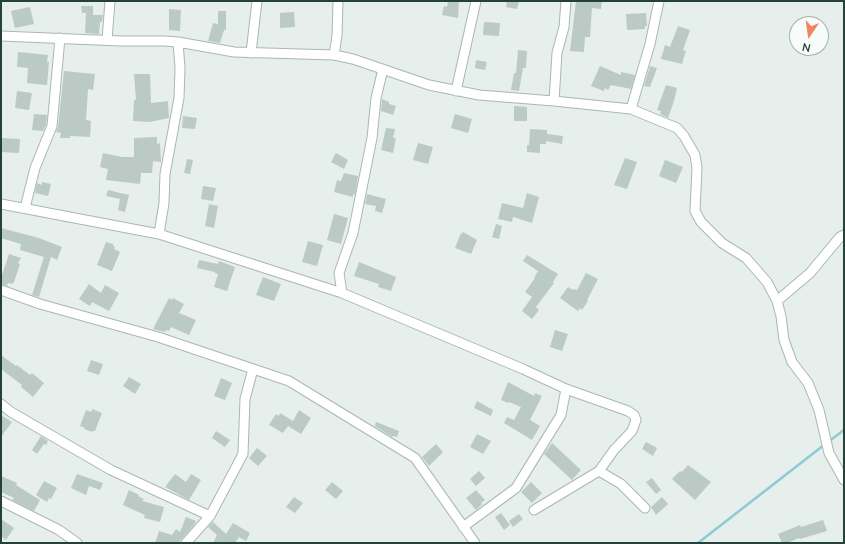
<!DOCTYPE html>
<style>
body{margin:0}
#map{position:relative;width:845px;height:544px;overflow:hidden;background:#e6efeb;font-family:"Nunito Sans",sans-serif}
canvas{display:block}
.frame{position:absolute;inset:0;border:2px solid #24423a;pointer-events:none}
.north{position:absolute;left:789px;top:16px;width:40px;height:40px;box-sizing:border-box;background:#f7fbf9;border:1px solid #a3b1ad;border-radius:50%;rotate:193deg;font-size:11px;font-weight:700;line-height:16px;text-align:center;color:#24423a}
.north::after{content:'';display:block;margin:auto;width:14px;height:18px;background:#f4845f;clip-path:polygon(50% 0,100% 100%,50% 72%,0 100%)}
</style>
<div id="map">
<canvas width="845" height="544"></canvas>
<div class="frame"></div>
<div class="north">N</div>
</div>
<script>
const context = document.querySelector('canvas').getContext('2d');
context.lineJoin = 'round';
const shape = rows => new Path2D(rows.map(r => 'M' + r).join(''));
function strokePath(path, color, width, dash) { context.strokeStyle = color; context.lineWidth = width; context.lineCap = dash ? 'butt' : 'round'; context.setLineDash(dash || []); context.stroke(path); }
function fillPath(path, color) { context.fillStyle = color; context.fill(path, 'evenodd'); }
strokePath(shape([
 [828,442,844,430],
 [698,543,824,445]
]), '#8ec9d4', 2.5);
fillPath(shape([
 [448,1,459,1,458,18,442,15,444,6,447,7],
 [507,1,519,1,517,9,506,7],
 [576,1,602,1,601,9,592,8,590,37,585,37,584,52,570,51],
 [81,6,93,6,93,15,103,15,102,22,100,22,99,34,85,33,86,13,82,13],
 [30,7,34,24,15,28,11,11],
 [169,9,181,10,180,31,169,30],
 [218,11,226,11,226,30,224,30,220,43,208,41,213,23,218,24],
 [294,12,295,27,280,28,280,13],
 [646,13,647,26,645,26,645,29,627,30,626,14],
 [484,22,500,23,499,36,483,35],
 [678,26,690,30,683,50,686,51,682,64,661,59,665,45,670,47],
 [518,50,527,51,526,68,523,68,519,91,511,90,514,73,516,73],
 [18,52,48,55,47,62,49,62,47,85,27,83,28,68,17,67],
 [476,60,487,62,485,70,475,68],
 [600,66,621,75,621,72,635,75,631,89,611,85,608,90,605,88,604,91,591,86],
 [650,66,657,68,650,87,644,86],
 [64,71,95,74,93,90,88,89,86,120,91,121,90,137,70,136,70,138,60,138,61,133,56,132,58,127],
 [134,74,150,74,151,103,168,101,169,118,150,122,133,121,134,100,136,100],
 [666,85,677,88,674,101,668,118,660,114,661,111,657,110],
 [17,91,32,93,29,110,15,108],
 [382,99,389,102,389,104,396,106,393,115,381,111],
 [514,106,527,107,527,121,514,121],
 [34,114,47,115,46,125,43,131,32,130],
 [455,114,472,119,468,133,451,128],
 [183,116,197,118,195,129,182,128],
 [386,128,395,129,393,138,396,138,393,153,381,150],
 [530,129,547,130,547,134,563,136,562,144,546,141,546,144,540,144,540,153,527,152,527,145,529,145],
 [157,137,157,144,160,143,161,162,153,161,152,173,141,173,140,184,106,180,108,169,100,167,103,153,122,157,134,157,134,138],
 [1,138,20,139,19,153,1,152],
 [418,143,433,147,428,164,413,160],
 [336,153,348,160,344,169,331,162],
 [625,158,637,162,627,189,614,185],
 [187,159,193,160,190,174,184,173],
 [665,160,683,167,676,183,659,176],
 [344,173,358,176,355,195,353,194,353,197,334,192,337,180,341,181],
 [42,182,51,184,48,196,35,193,37,183,42,185],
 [203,186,216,188,213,201,201,199],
 [108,190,129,195,125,212,118,210,120,199,106,196],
 [527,193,539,197,532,223,513,217,512,222,498,219,502,203,523,208],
 [367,194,386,199,382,213,375,211,376,206,365,204],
 [209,204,218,206,214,228,205,226],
 [334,214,348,218,341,244,327,240],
 [496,224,502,226,499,239,492,237],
 [1,228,39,238,62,247,57,260,51,257,39,297,32,295,44,257,20,250,21,244,1,238],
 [463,232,477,240,471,254,455,248,461,233,462,234],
 [308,241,323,245,317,266,302,262],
 [106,242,113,244,113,246,115,247,114,249,120,252,112,271,97,265],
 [9,254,21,258,18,263,20,264,14,282,12,284,8,283,7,286,1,284,1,278],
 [527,255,558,274,553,282,554,283,536,307,539,310,532,319,522,311,532,297,525,292,535,278,534,278,538,271,523,261],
 [199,260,218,264,219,261,235,267,227,291,214,287,218,274,215,273,215,272,197,268],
 [359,262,396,277,391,291,378,287,379,284,354,276],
 [586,273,598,279,587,300,588,301,582,310,580,308,578,311,560,298,568,287,573,290,574,289,577,290],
 [263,277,281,284,274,301,256,295],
 [89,284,101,293,105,285,119,293,109,311,92,302,90,306,79,299],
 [169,298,172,300,173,298,184,304,179,313,196,320,189,335,171,327,169,331,166,330,165,332,153,329],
 [555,330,568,334,562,351,550,347],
 [1,355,16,366,17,365,30,375,32,373,44,383,33,397,21,387,22,385,1,369],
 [91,360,103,364,99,375,87,371],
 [129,377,141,384,135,394,123,386],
 [221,378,232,383,225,400,214,396],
 [508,382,534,396,535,393,542,396,530,420,540,426,532,440,504,423,507,417,514,420,521,407,509,402,508,403,501,400],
 [477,401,493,410,491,416,474,408],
 [92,409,102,413,95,431,93,431,92,432,84,429,85,428,80,426,86,410,91,412],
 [299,410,311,418,301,434,288,426,283,433,269,425,276,414,279,416,280,413,293,421],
 [1,415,12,422,1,437],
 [376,422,399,431,397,437,393,436,392,437,375,426],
 [216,431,230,440,225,447,212,438],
 [477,434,491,441,483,454,470,447],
 [41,436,48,441,46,445,44,444,37,454,32,450],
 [646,442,657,448,653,456,642,449],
 [552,443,581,470,572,480,544,454],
 [436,444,443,452,429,466,422,457],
 [257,448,267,456,258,466,249,458],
 [688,465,711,482,695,500,672,479,680,471,682,472],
 [479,471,485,478,476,486,470,479],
 [77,474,103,483,100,490,89,486,86,495,71,488],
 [175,474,186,482,191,474,201,480,189,500,165,487],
 [1,476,17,483,16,485,40,500,34,511,12,500,14,498,1,492],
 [652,478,661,490,656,494,646,482],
 [44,481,57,488,51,499,49,498,47,502,36,495],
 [332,482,343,491,336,499,325,490],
 [531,482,542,493,532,503,521,492],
 [129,490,139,495,138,496,144,499,142,501,164,507,160,522,144,518,145,515,123,505],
 [476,490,485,500,481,503,482,504,476,510,466,498],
 [294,497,303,503,295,513,286,507],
 [662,497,668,504,656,515,651,507],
 [501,513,510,525,504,530,495,517],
 [519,514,523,519,513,527,509,521],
 [186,517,196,521,194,525,180,541,178,543,155,543,159,531,172,535,176,529,180,532],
 [1,519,14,528,6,540,1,536],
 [823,520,827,531,800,539,799,538,787,543,782,543,778,534,800,525,801,527],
 [213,522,226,534,233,523,250,533,246,541,239,537,235,543,213,543,217,535,208,527]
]), '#bbcac4');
const minor = shape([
 [566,1,564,27,557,53,554,101,631,109,677,128,684,136,695,155,697,168,695,211,701,222,722,243,746,258,767,282,777,301,781,316,784,340,792,362,808,383,819,410,829,453,844,480],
 [1,36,120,41,164,41,178,42,234,52,334,55,353,59,429,85,479,95,554,101],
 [107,40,110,1],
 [251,53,257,1],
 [334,55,337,36,338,1],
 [456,91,476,1],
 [631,109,650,44,659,1],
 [1,204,159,234,342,293,523,369,566,389,628,411,634,415,636,420,632,431,614,450,599,471],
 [25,208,35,168,52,126,60,38],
 [159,234,164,203,165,174,179,98,180,68,178,42],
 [1,290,40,304,158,337,289,381,415,458,475,543],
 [342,293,339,273,353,233,372,138,376,98,383,69],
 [777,301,810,273,840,237,844,235],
 [1,404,11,412,111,470,210,516],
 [1,501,59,530,77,543],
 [534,510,599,471,621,484,645,508],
 [463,527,516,488,561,415,566,389],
 [186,543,210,516,243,454,245,399,253,369]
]);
strokePath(minor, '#a8b8b2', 11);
strokePath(minor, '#fff', 9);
</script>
